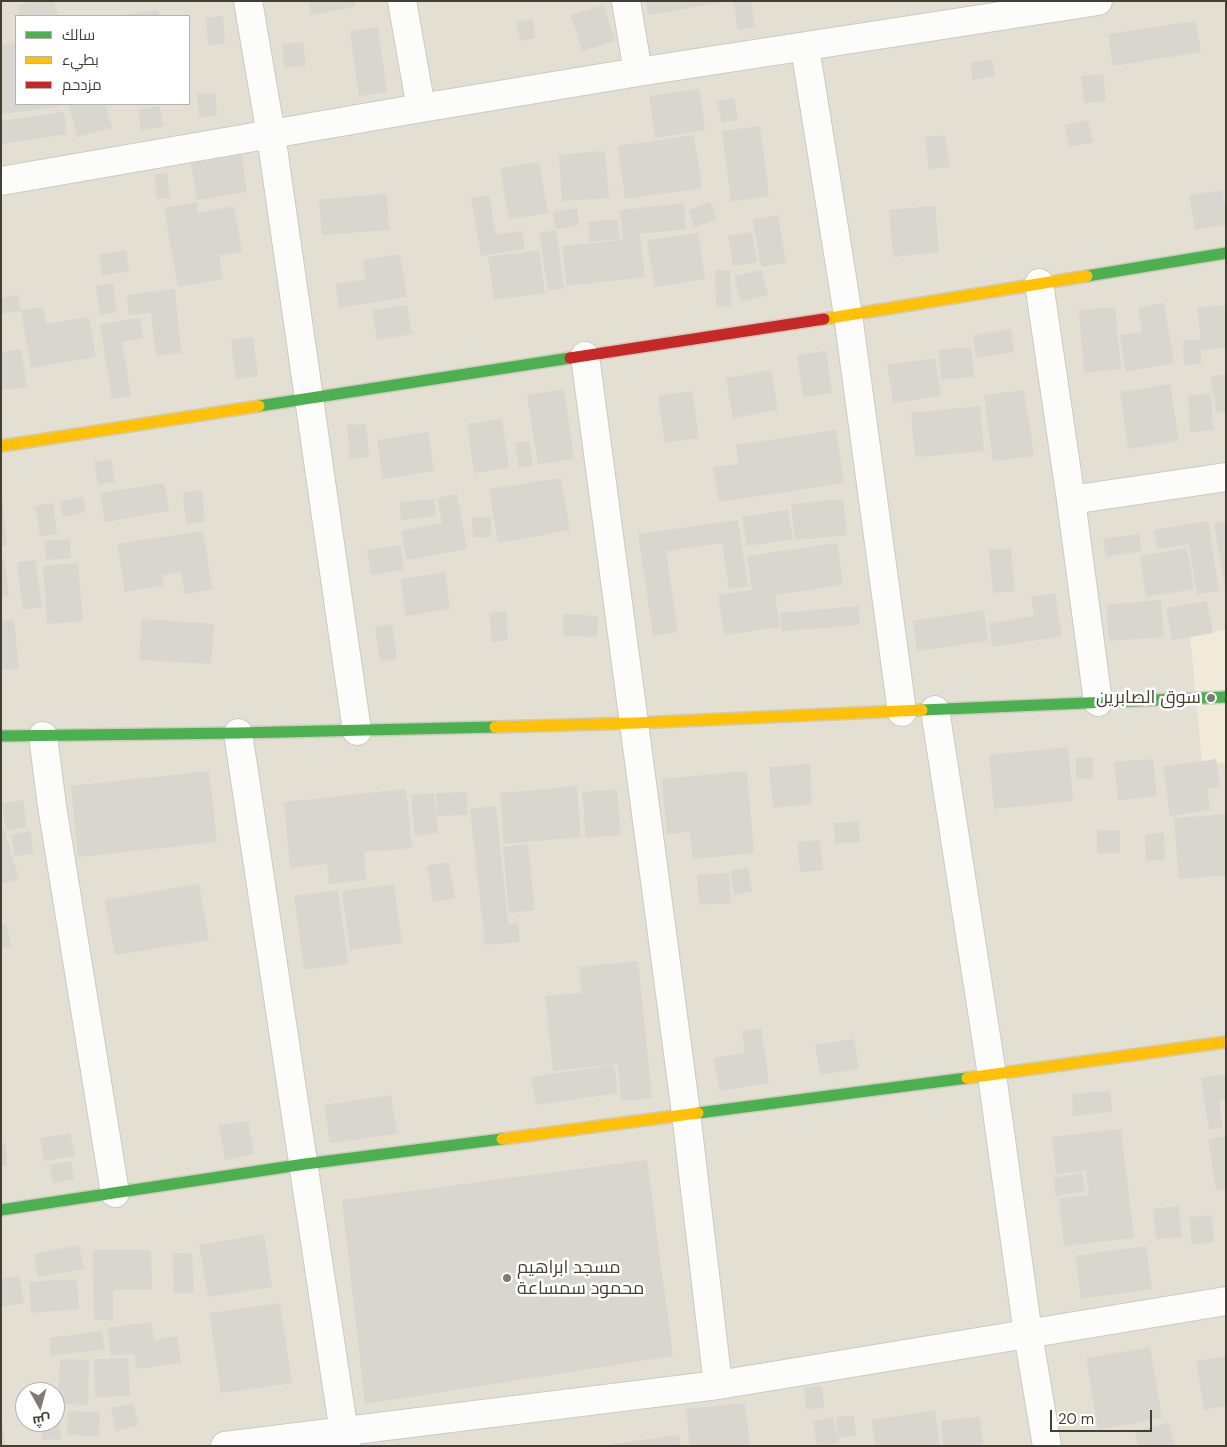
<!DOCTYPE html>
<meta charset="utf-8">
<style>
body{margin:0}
#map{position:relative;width:1227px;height:1447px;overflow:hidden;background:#eeede6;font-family:"DM Sans",Cairo,sans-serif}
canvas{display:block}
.frame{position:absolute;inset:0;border:2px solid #443f33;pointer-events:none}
.legend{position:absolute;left:15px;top:15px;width:175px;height:90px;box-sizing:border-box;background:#fff;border:1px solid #b4b2ad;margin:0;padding:6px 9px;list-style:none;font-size:15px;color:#443f33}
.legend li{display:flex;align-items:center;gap:10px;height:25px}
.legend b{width:25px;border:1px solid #b4b2ad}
.north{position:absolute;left:15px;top:1382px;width:50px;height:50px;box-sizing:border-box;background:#fff;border:1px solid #b4b2ad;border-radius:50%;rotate:173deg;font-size:14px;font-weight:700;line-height:20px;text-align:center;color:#443f33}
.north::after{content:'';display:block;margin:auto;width:18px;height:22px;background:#807c72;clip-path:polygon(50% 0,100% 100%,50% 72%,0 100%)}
.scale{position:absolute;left:1050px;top:1410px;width:102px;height:22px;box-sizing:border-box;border:2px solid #443f33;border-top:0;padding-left:6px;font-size:15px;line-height:18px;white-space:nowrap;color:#443f33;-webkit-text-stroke:4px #fff;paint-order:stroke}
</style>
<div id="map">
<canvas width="1227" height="1447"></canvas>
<div class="frame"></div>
<ul class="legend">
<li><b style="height:6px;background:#4caf50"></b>سالك</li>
<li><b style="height:6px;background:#ffc107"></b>بطيء</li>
<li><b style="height:6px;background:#c62828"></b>مزدحم</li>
</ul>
<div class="north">ش</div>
<div class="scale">20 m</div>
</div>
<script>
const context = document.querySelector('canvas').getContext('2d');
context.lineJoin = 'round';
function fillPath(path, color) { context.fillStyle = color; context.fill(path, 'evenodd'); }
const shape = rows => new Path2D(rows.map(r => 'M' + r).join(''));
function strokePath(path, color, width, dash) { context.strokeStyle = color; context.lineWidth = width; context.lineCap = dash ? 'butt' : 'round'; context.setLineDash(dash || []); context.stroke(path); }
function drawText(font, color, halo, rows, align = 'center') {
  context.font = font + ' "DM Sans",Cairo,sans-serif'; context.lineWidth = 5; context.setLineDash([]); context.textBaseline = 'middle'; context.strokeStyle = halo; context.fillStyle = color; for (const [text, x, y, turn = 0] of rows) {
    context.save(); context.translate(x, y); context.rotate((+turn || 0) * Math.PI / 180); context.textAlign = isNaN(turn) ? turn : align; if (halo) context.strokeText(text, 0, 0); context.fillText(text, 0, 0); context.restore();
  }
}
fillPath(shape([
 [1,1,1226,1,1226,1446,1,1446],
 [16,16,189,16,189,104,16,104],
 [25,1392,55,1392,55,1422,25,1422]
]), '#e3dfd3');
fillPath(shape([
 [1226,630,1226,763,1202,763,1190,634]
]), '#f2ead8');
fillPath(shape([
 [33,1,54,1,58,16,20,16,17,6],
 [309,1,354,1,355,7,311,15],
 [646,1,725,1,725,2,648,15],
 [733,1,751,1,755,27,738,30],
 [604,5,615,41,582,51,571,15],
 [158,10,160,16,127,16,127,15],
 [223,16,225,44,208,45,206,18],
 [533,19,535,38,520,41,516,22],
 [1196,21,1201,52,1113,66,1108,34],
 [378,27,387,92,359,96,350,31],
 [303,42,306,66,284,68,282,44],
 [16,43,16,104,58,104,58,107,1,114,1,44],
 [992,59,995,76,973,80,970,63],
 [1103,74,1106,101,1084,103,1081,76],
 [699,89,705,130,655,138,649,96],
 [215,93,217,116,199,117,197,94],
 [734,98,738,120,722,123,717,101],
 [76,104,105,104,112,128,77,137,69,105],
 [160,106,164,126,141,130,138,110],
 [64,112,67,134,1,144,1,121],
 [1088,120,1093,142,1069,147,1065,125],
 [760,126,769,196,731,202,722,131],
 [694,135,702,188,625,199,618,146],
 [945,135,950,167,929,169,925,137],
 [605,151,609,198,562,201,559,155],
 [242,155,247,192,197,200,191,163],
 [539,162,548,213,509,219,500,168],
 [167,173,170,198,157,199,154,175],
 [1222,190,1226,212,1226,225,1195,230,1189,195],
 [387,194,389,230,322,235,319,199],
 [489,195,496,235,522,231,525,249,481,256,471,198],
 [197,202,198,213,234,206,242,252,219,255,223,279,178,287,164,208],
 [711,202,717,220,694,227,688,210],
 [684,203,686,229,640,234,645,277,566,286,562,246,623,240,620,210],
 [935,206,939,252,893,257,889,210],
 [577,208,579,225,556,229,553,212],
 [778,215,786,263,761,267,753,220],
 [618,219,620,239,590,242,588,222],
 [556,230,564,288,548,291,539,233],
 [752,232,757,262,733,266,728,236],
 [698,233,705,279,655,287,647,240],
 [126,250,129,271,102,276,99,255],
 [539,250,545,293,494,300,488,257],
 [400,254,407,297,339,308,336,284,366,279,363,260],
 [715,270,730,270,731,306,716,307],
 [762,270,768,295,741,302,734,276],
 [113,283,117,312,100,315,96,286],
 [175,289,181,353,156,356,151,313,129,315,127,295],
 [18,295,21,311,1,314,1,298],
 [1164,303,1174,363,1126,372,1120,335,1142,332,1138,308],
 [407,305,412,334,377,340,372,310],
 [1226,305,1226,347,1202,350,1201,342,1201,364,1184,365,1183,340,1201,340,1197,308],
 [43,307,46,324,89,317,96,357,31,368,21,310],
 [1115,307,1121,369,1084,373,1079,310],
 [140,318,143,338,122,342,131,396,112,399,100,324],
 [1011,329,1014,352,976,358,973,335],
 [253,337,258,376,236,379,231,340],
 [971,347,974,377,941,380,938,350],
 [21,349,27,387,1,390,1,352],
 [826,351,832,393,803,397,797,355],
 [935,358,941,396,893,403,887,365],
 [771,370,778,410,733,418,726,378],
 [1226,374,1226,411,1217,413,1210,377],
 [1170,384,1179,441,1128,449,1120,392],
 [564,389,574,459,538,464,527,395],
 [1024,390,1034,456,993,461,984,395],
 [692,391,699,438,665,443,658,396],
 [1211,394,1213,430,1190,432,1188,395],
 [980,406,984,451,915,457,911,413],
 [502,419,509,468,474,473,467,424],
 [366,424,369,457,350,459,347,425],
 [836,430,844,483,719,502,713,467,739,464,736,445],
 [428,432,434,471,383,479,377,440],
 [529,441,533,465,519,468,515,443],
 [111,459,115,482,98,485,94,462],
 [561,478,570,530,498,543,489,489],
 [164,483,169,511,105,522,100,493],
 [202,490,205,522,186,524,183,492],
 [457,494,467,549,407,560,401,531,442,523,437,498],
 [83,497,86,512,63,517,60,501],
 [434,499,436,516,401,520,400,502],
 [843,499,847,535,795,540,791,504],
 [1,501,3,501,7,546,1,546],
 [53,503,57,534,40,536,35,506],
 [788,510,793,539,747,546,742,517],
 [472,517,491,517,491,537,473,537],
 [738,520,748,586,729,589,722,543,666,551,678,632,653,636,638,534],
 [1208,521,1219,591,1197,594,1189,544,1157,549,1154,530],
 [1226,521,1226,587,1225,587,1214,523],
 [203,531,212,589,185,594,181,572,162,575,164,585,125,592,117,544],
 [1139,534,1142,551,1106,557,1103,539],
 [70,539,71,558,46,560,45,541],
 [837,543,843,585,775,595,780,627,724,635,718,595,752,590,747,556],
 [400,545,404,570,371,575,367,550],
 [1011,548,1015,591,993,593,989,550],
 [1187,548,1194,589,1146,597,1140,556],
 [4,559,9,596,1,597,1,560],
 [35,560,42,607,23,610,17,562],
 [78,563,83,621,47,624,43,566],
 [445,572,450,609,406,616,401,579],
 [1055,593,1062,636,993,647,989,623,1034,616,1031,597],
 [1161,600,1164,637,1109,641,1106,605],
 [1207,601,1213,633,1172,640,1166,608],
 [859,606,860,625,782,631,780,613],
 [984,610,988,641,917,651,913,621],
 [506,611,508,640,492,642,489,613],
 [563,614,598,616,597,637,563,636],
 [142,619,214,624,211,664,139,660],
 [14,620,19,669,1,670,1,621],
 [392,624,397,659,380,662,375,627],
 [1068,747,1073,801,994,809,989,755],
 [1093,757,1093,779,1076,779,1076,758],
 [1153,759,1157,796,1118,800,1114,762],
 [1216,759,1220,787,1207,788,1210,810,1170,816,1163,767],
 [810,764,812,804,773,808,769,767],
 [209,771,217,842,78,857,71,786],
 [747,771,754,853,693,859,690,832,667,834,662,779],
 [577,786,581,837,504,844,500,793],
 [406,789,412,848,364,852,366,880,329,884,327,864,290,868,284,802],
 [617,789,621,835,586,838,582,792],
 [467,792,468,815,437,816,436,793],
 [434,793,438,833,415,836,411,795],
 [23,800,27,827,6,831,2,803],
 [496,806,508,924,518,923,520,942,485,945,470,809],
 [1226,814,1226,875,1179,879,1174,818],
 [859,821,860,842,835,844,834,823],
 [4,829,19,879,1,884,1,830],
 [1097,830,1120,830,1120,853,1097,853],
 [31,831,33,854,14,856,12,834],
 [1164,833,1165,860,1146,861,1145,834],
 [820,840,823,870,800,872,797,842],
 [528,844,535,910,509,913,503,847],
 [449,862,455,898,433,902,427,866],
 [748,867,752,891,734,895,730,871],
 [729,873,731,903,699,905,697,875],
 [199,884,209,940,115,955,105,900],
 [394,884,402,943,350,950,342,891],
 [338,890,348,964,304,970,294,896],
 [7,924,11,947,1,948,1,925],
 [638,961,652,1098,621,1101,618,1064,553,1071,545,996,582,993,579,967],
 [761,1028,769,1083,719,1091,714,1058,745,1053,742,1031],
 [854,1039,859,1069,820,1075,815,1045],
 [614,1065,618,1093,536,1105,531,1077],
 [1226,1074,1226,1099,1219,1100,1223,1128,1209,1130,1201,1078],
 [1110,1091,1112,1112,1073,1116,1072,1094],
 [391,1095,397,1134,330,1143,324,1105],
 [248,1121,254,1154,225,1160,219,1125],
 [1121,1129,1134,1238,1064,1246,1059,1198,1089,1195,1086,1171,1056,1174,1052,1137],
 [70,1133,75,1156,44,1161,40,1138],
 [1226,1136,1226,1189,1216,1190,1208,1139],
 [6,1143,7,1166,1,1166,1,1144],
 [647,1160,673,1356,365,1404,342,1200],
 [71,1161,74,1179,53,1183,49,1165],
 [1082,1173,1085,1191,1056,1196,1053,1178],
 [1179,1206,1182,1237,1156,1239,1153,1209],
 [1212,1215,1214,1242,1192,1245,1189,1217],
 [264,1234,272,1287,208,1297,199,1245],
 [79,1245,84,1269,38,1277,34,1254],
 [1146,1246,1152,1289,1081,1299,1075,1256],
 [93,1250,151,1250,152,1289,113,1290,113,1320,94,1320],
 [192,1253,194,1293,174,1293,173,1254],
 [19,1276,24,1303,1,1307,1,1279],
 [77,1279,79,1309,31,1313,29,1282],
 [280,1303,292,1383,221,1393,209,1313],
 [151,1322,154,1340,177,1336,181,1363,136,1369,134,1354,111,1356,107,1328],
 [102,1331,105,1349,51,1356,49,1338],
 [1150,1347,1162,1418,1098,1430,1086,1358],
 [1226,1356,1226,1406,1204,1410,1196,1361],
 [128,1358,130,1396,95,1397,94,1359],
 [60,1359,89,1360,88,1405,58,1404],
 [822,1386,824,1408,806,1409,804,1387],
 [133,1403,139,1425,116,1431,111,1408],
 [745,1403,750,1446,690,1446,686,1409],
 [935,1410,940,1446,875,1446,872,1420],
 [68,1411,100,1412,99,1436,67,1435],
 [55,1413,59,1413,61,1439,42,1440,41,1422,55,1422],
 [854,1416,856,1436,838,1438,836,1417],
 [833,1417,839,1443,817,1446,813,1421],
 [980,1417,983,1446,943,1446,941,1420],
 [1,1421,2,1421,6,1446,1,1446],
 [1169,1423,1175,1446,1138,1446,1135,1431],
 [679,1435,680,1446,614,1446,613,1444]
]), '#d8d6cf');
const street = shape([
 [248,1,271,135,357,731],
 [402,1,421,108],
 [626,1,638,72],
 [805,48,848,315,902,712],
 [1,181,421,108,638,72,1098,1],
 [1039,283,1071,500,1098,702],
 [585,356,686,1113,718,1385],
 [1071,500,1226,477],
 [935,710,992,1075,1028,1334,1047,1446],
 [238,733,346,1446],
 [43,736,52,806,115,1193],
 [225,1446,718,1385,1226,1301]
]);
const fast = shape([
 [1087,276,1226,253],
 [259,406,570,358],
 [922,710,1226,697],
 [1,736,238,733,495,727],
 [698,1113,967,1078],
 [1,1210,305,1164,502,1139]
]);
const slow = shape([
 [824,319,1087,276],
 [1,446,259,406],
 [495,727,636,723,922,710],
 [967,1078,1226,1042],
 [502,1139,698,1113]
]);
const jam = shape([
 [570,358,824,319]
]);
strokePath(street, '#cccac4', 30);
strokePath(fast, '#cecbbd', 14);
strokePath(slow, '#cecbbd', 14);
strokePath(jam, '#cecbbd', 14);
strokePath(street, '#fcfcfb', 28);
strokePath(fast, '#4caf50', 11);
strokePath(slow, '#ffc107', 11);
strokePath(jam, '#c62828', 11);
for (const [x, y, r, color] of [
 [1211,698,5,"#807c72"],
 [507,1278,5,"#807c72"]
]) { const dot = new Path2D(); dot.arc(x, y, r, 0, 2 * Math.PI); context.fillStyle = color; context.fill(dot); strokePath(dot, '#fff', 2); }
drawText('18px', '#443f33', '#fff', [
 ["سوق الصابرين",1201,698],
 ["مسجد ابراهيم",517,1268,"left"],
 ["محمود سمساعة",517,1289,"left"]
], 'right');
</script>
